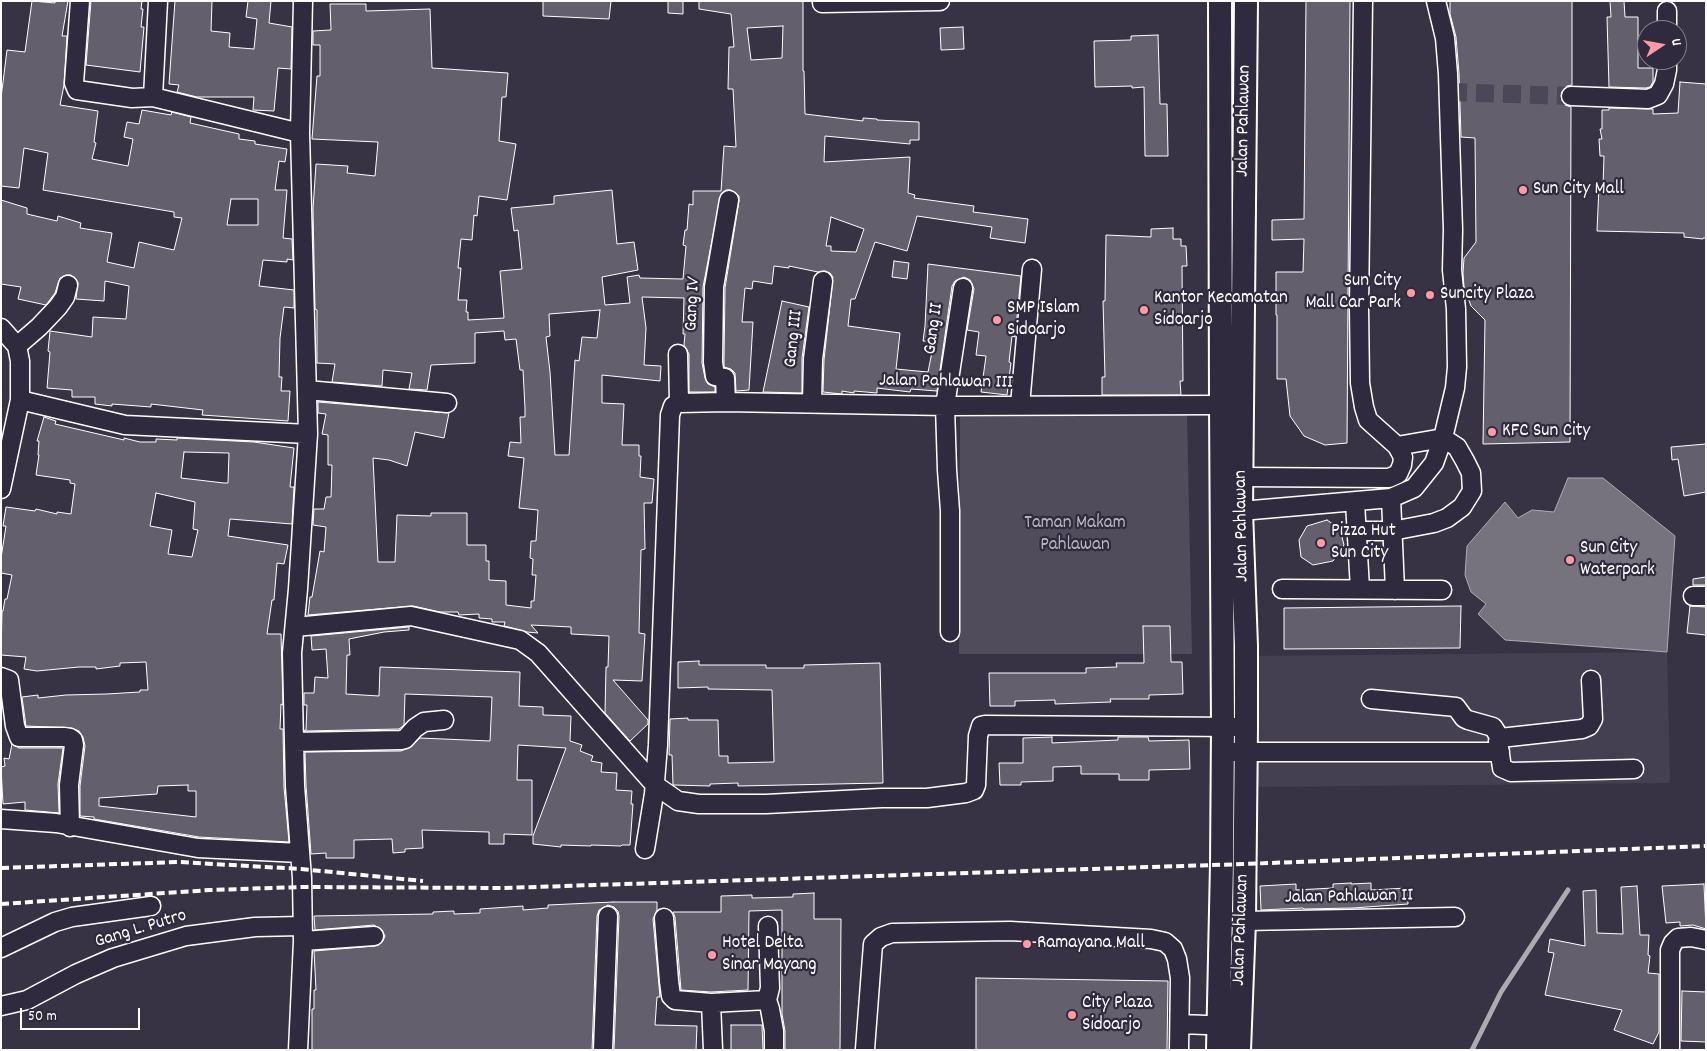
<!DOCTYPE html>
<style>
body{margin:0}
#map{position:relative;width:1707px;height:1051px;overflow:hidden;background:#373345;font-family:Dekko,sans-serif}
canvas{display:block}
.frame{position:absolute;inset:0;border:2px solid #fff;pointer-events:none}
.north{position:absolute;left:1637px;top:20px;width:50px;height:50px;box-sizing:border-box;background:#2f2a3d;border:1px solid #827f8b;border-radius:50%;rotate:78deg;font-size:14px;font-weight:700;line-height:20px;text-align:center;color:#fff}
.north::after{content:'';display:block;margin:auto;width:18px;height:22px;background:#ff9aa2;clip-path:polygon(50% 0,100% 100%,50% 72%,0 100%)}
.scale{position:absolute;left:20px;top:1008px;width:120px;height:22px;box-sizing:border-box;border:2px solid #fff;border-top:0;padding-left:6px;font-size:15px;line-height:18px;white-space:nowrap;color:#fff;-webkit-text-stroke:4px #2f2a3d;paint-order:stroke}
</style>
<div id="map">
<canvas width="1707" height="1051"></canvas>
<div class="frame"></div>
<div class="north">U</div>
<div class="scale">50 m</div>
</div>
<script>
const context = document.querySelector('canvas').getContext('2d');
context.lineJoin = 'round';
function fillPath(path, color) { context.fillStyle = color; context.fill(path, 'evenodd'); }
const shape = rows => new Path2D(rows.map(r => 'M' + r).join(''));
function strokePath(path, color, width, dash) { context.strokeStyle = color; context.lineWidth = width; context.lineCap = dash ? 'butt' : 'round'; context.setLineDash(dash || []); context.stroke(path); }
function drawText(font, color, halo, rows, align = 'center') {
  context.font = font + ' Dekko,sans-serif'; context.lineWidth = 4.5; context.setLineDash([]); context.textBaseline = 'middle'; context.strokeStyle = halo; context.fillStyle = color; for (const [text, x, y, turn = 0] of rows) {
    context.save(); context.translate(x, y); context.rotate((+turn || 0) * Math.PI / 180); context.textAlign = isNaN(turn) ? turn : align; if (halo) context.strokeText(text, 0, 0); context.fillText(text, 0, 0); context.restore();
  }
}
fillPath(shape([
 [1667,652,1670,783,1249,787,1248,656]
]), '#444051');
fillPath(shape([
 [1187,415,1192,654,959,654,960,417]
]), '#514c5c');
const water = shape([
 [1568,478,1603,478,1675,536,1667,652,1505,640,1478,614,1486,604,1471,592,1465,575,1467,546,1505,502,1518,518,1532,510,1554,512,1568,478]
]);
fillPath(water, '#76737f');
strokePath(water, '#adabb2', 1);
strokePath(shape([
 [1472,1050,1501,992,1568,890]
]), '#adabb2', 5);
const building = shape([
 [32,1,55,3,55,1,68,1,62,36,67,36,64,85,60,105,98,111,94,142,96,143,92,159,128,166,133,139,124,137,127,122,139,124,142,110,171,115,172,112,191,117,190,123,239,134,239,139,255,141,255,144,287,149,285,162,279,161,275,190,287,190,283,238,292,239,293,260,287,259,287,262,263,260,259,286,294,290,294,308,284,307,280,338,279,377,282,377,281,391,290,391,288,421,202,415,203,410,151,404,151,407,112,404,112,406,95,404,95,397,72,397,72,390,47,388,50,352,48,351,50,331,92,337,93,317,126,319,129,286,105,281,104,301,76,299,78,282,71,275,66,275,60,278,55,293,46,305,18,299,21,287,1,284,1,200,27,208,27,214,57,221,58,216,81,223,80,228,112,233,107,262,134,268,139,242,174,250,182,218,174,217,174,212,43,190,48,153,24,148,19,188,1,186,1,98,7,50,25,52,32,1],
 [231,199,258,199,258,225,227,225,231,199],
 [91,1,142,1,141,9,143,9,141,27,144,27,140,72,86,65,91,1],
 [175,1,212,1,211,31,230,33,229,47,254,49,257,19,246,17,248,1,271,1,269,23,292,27,291,69,278,68,274,111,253,110,254,97,197,97,177,92,179,85,169,84,175,1],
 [543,1,611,1,609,19,543,16,543,1],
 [668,1,683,1,683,14,668,13,668,1],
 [699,1,803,1,803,71,804,71,805,114,863,121,863,118,877,119,877,120,919,122,919,140,910,140,910,144,825,136,824,162,910,157,908,193,915,195,914,198,974,206,973,212,1028,219,1025,243,990,238,992,227,917,216,907,251,875,242,855,299,851,299,848,326,900,333,896,369,928,372,934,342,923,341,925,326,928,264,1021,276,1015,337,1012,336,1009,362,1011,363,1007,395,981,392,986,356,976,355,979,332,967,330,974,289,970,280,964,277,955,281,952,286,937,391,911,389,910,392,877,388,877,393,854,391,854,393,842,391,842,394,823,392,824,360,833,277,830,273,825,271,818,272,789,266,789,268,774,266,772,284,753,281,752,289,745,288,742,322,753,322,749,390,736,391,735,373,731,369,724,367,724,361,725,288,739,201,739,196,731,190,726,190,721,194,703,287,702,363,705,378,708,384,715,387,715,392,689,392,689,354,684,345,685,334,683,334,684,298,642,297,646,328,644,365,661,366,660,381,602,375,602,403,624,404,622,445,639,445,639,456,641,456,640,477,654,479,652,503,644,503,645,549,641,550,639,633,645,634,642,681,613,680,648,720,648,724,630,741,605,713,606,667,608,667,609,636,571,634,571,627,531,625,538,633,527,632,504,626,505,622,492,622,492,619,479,618,479,614,459,615,458,612,440,612,413,606,308,615,310,597,312,597,320,551,324,552,326,527,313,525,314,509,324,509,326,497,331,497,332,465,328,465,328,435,322,434,326,414,318,413,318,402,449,413,444,438,415,432,407,466,389,460,373,458,378,562,395,562,397,515,431,516,431,513,467,513,467,545,486,545,486,561,489,561,489,580,506,581,506,605,531,608,531,601,534,601,536,575,532,575,533,559,530,558,531,541,536,541,538,510,519,508,524,458,508,456,510,442,521,443,520,417,525,417,525,408,523,370,520,370,516,339,505,340,504,331,475,333,475,363,431,365,427,390,409,389,412,373,383,370,382,386,332,382,335,364,317,363,317,310,315,309,313,209,316,164,348,166,347,173,375,176,378,142,312,139,317,76,320,76,320,45,313,45,313,31,331,30,330,4,366,4,366,11,430,9,432,68,508,73,506,97,502,97,499,141,516,144,507,200,479,196,477,216,474,215,472,240,461,239,458,268,461,268,458,300,467,300,466,312,468,312,468,320,504,318,500,271,522,269,518,230,514,231,511,208,554,204,554,196,612,190,617,244,634,242,638,270,602,277,605,305,630,303,627,277,639,275,640,278,683,279,686,246,683,245,685,230,687,230,689,204,693,205,693,191,721,191,724,146,736,147,733,89,728,89,729,47,734,47,731,14,699,9,699,1],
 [783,26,782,58,751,60,747,28,783,26],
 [831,217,864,229,856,252,831,251,831,246,826,246,831,217],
 [600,310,597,338,582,337,579,361,575,360,569,455,555,455,550,372,546,337,550,336,549,314,600,310],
 [1306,1,1350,1,1347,443,1325,445,1304,436,1290,416,1286,379,1277,379,1277,315,1276,315,1276,272,1303,272,1304,239,1272,240,1272,220,1304,219,1306,1],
 [1450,1,1572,1,1572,85,1567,86,1562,90,1560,96,1565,105,1571,107,1570,442,1483,444,1485,320,1471,306,1464,287,1463,273,1464,258,1476,242,1475,138,1461,137,1459,73,1456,37,1450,14,1450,1],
 [1610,1,1624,1,1625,17,1638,17,1638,68,1653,68,1653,82,1650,87,1646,88,1609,87,1607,17,1611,17,1610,1],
 [963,27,964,49,941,50,940,28,963,27],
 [1158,35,1160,104,1167,104,1168,156,1145,156,1144,87,1132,88,1132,86,1095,87,1094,41,1131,40,1131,36,1158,35],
 [1680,82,1706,84,1706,238,1703,238,1703,239,1684,237,1684,233,1597,231,1599,186,1603,186,1604,156,1600,156,1599,139,1602,139,1600,129,1602,129,1602,110,1609,110,1609,108,1653,109,1653,114,1678,113,1680,82],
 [1173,228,1173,239,1181,239,1181,246,1186,246,1187,266,1182,266,1183,381,1180,381,1181,395,1102,395,1102,377,1105,377,1103,301,1105,301,1106,235,1151,237,1151,229,1173,228],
 [894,261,909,263,907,279,892,277,894,261],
 [782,301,809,307,802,358,802,393,763,392,782,301],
 [44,417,56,421,55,424,124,440,124,438,140,442,156,442,156,439,177,440,177,438,254,442,294,448,290,487,294,487,292,524,230,519,228,536,288,545,284,564,277,563,274,600,272,600,267,634,281,634,283,705,281,704,280,729,283,729,284,787,289,842,199,837,94,819,94,817,80,816,80,786,85,746,83,737,79,731,72,728,26,726,22,697,38,695,38,698,66,695,106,694,140,692,140,690,148,690,146,662,120,663,120,666,96,669,96,667,79,667,37,671,24,669,26,657,1,655,2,611,3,611,5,599,7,599,12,575,1,573,1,558,6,526,3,526,6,507,35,511,36,509,57,514,57,512,71,514,75,484,70,483,70,480,36,475,39,455,38,455,39,441,37,441,44,417],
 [184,452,229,453,228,483,224,483,181,478,184,452],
 [156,493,195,502,193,529,198,530,192,557,168,554,172,530,150,526,156,493],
 [188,785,188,791,196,791,196,817,99,806,99,798,157,794,158,786,188,785],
 [1706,444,1706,492,1684,496,1678,459,1672,460,1671,447,1706,444],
 [1327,520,1340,529,1344,545,1333,561,1313,565,1301,557,1299,540,1307,526,1327,520],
 [1706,577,1706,585,1693,585,1693,579,1706,577],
 [1461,606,1460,648,1284,649,1284,608,1461,606],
 [1690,606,1706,607,1706,635,1687,633,1690,606],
 [1143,626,1170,626,1171,662,1182,662,1183,694,1149,695,1149,699,1110,699,1111,702,1055,704,1055,700,1015,701,1015,706,990,706,989,673,1086,673,1086,668,1117,667,1116,663,1144,663,1143,626],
 [409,627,409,630,384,632,349,639,350,655,347,655,346,694,379,696,380,667,520,672,519,706,543,707,543,715,571,716,570,741,582,745,580,751,593,756,591,761,602,763,601,772,617,773,616,790,632,791,631,804,633,804,630,845,622,845,621,846,591,845,591,846,561,845,561,847,533,844,533,836,566,748,518,745,517,780,532,780,532,835,504,834,504,844,489,844,489,832,422,830,423,848,405,849,405,852,393,853,392,839,354,840,354,858,326,858,326,853,311,854,306,785,305,752,401,751,412,746,420,738,490,741,492,697,405,694,404,725,399,729,304,731,306,730,307,705,304,705,304,693,314,693,315,677,328,678,326,649,312,650,311,636,409,627],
 [699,661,699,665,766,665,766,668,804,668,804,665,880,663,883,783,738,786,738,783,710,784,710,786,673,785,672,755,669,755,670,719,688,718,688,720,718,720,719,756,728,756,728,763,774,762,772,690,708,689,708,687,678,688,678,662,699,661],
 [1052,737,1052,743,1118,740,1118,737,1148,737,1149,741,1189,740,1190,769,1149,770,1149,780,1119,780,1119,774,1081,774,1081,766,1053,767,1053,781,1021,782,1021,785,1000,785,999,763,1023,763,1023,738,1052,737],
 [12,744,19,748,63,748,58,784,59,813,25,810,25,802,3,804,1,767,5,766,4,758,9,759,12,744],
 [1351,883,1351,884,1371,883,1371,890,1407,888,1408,904,1353,908,1304,909,1303,908,1261,910,1260,886,1296,884,1296,890,1333,888,1333,884,1351,883],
 [1704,884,1706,929,1693,925,1680,926,1680,922,1666,923,1662,886,1704,884],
 [1637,886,1640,935,1649,935,1648,955,1650,956,1648,973,1659,974,1659,1032,1653,1044,1614,1030,1622,1010,1545,995,1554,953,1548,952,1550,939,1585,946,1583,891,1596,890,1597,933,1623,934,1621,887,1637,886],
 [814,893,814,919,841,919,840,1050,785,1050,785,1031,782,1014,782,910,749,911,748,990,711,992,681,990,675,917,673,912,721,912,721,896,752,895,752,898,793,897,793,894,814,893],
 [613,902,657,902,657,910,653,919,660,997,657,997,655,1025,697,1026,696,1050,614,1050,619,916,618,911,614,907,608,905,599,910,597,916,592,1050,312,1050,312,1009,314,1009,314,990,316,990,314,951,375,946,383,941,385,936,382,930,374,925,315,930,314,916,433,914,433,912,454,911,454,914,480,913,480,909,523,906,523,910,548,908,548,905,613,902],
 [976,978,1168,981,1167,1050,976,1050,976,978],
 [1682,991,1706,992,1706,1042,1681,1041,1682,991],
 [731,1025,762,1025,763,1050,731,1050,731,1025]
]);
fillPath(building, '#635f6d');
strokePath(building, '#fff', 1);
strokePath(shape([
 [1449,92,1571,96]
]), '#4b4758', 18, [18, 9]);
const minor = shape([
 [80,1,74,83,77,90,132,98,153,97,300,133],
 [822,3,940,1],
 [1667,11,1667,30],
 [1571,96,1648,99,1658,95,1664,84,1667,70,1667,60],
 [153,97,158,1],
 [1,328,17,346,20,361,20,400,1,489],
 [17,346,39,327,58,307,65,297,68,285],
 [678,354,679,403],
 [307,390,447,403],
 [20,400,125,425,308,434],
 [726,402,725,378,715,376,713,362,714,287,729,200],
 [812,402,813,359,823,281],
 [1020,405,1032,269],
 [1241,477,1389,478,1398,474,1402,465,1403,457,1397,446,1368,420,1364,407,1360,383,1359,307,1363,1],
 [1391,498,1395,590],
 [1355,502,1360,589],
 [1241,511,1391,498,1414,488,1434,463,1443,438,1455,388,1457,367,1456,309,1452,270,1453,230,1448,74,1445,38,1436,1],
 [1357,531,1392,531,1434,523,1447,518,1462,507,1472,491,1471,473,1465,461,1457,447,1443,438,1397,446],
 [1282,589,1442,590],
 [1693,596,1706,596],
 [295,627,411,616,520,640,538,653,655,785,678,801,699,804,766,804,882,798,927,798,966,793,974,790,976,785,978,736,981,726,985,725,1235,727],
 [950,632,950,511,947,470,945,406,963,288],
 [1,677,9,680,15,726,19,737,64,737,70,738,73,740,74,745,69,785,70,827],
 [1591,680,1593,719,1589,726,1582,729,1500,738,1498,741,1502,768,1511,772,1634,769],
 [1371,699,1456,707,1464,718,1468,720,1493,727,1500,738],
 [294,742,401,740,405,739,415,728,424,722,444,720],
 [1233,752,1500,752],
 [1,819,56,823,198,848,300,853],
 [645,849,654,794,658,745,670,415,673,406,679,403,726,402,945,406,1221,405],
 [664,918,669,981,671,996,675,1000,711,1003,767,1000],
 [1244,921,1455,917],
 [768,926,770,988,767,1000,770,1009,774,1031,774,1050],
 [303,941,374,936],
 [1,948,55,922,72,917,151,906],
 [711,1003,713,1050],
 [1,1006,27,1000,76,974,113,958,186,936,255,927,301,926],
 [1180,1024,1232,1026],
 [865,1049,873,944,881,937,892,933,1010,931,1151,939,1165,942,1173,949,1177,959,1180,978,1179,1050],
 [298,1050,303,941,302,878,295,786,292,653,298,589,308,434,300,133,303,1],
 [603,1050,608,916],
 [1670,1050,1670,950,1673,943,1678,938,1691,937,1706,940]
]);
const major = shape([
 [1218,1050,1222,864,1223,726,1221,405,1220,1],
 [1239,1050,1244,921,1246,727,1246,646,1241,511,1246,1]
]);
strokePath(minor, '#fff', 21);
strokePath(major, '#fff', 26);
strokePath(minor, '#2f2a3d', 18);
strokePath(major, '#2f2a3d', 22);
strokePath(shape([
 [1,868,179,862,301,869,423,881],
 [1,904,210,890,302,887,503,888,1244,864,1706,846]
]), '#fff', 4, [8, 4]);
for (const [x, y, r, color] of [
 [1523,190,5,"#ff9aa2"],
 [1411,293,5,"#ff9aa2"],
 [1430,295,5,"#ff9aa2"],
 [1144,310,5,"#ff9aa2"],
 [997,320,5,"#ff9aa2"],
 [1492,432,5,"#ff9aa2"],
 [1321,543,5,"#ff9aa2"],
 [1570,560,5,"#ff9aa2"],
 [1027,944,5,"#ff9aa2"],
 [712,955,5,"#ff9aa2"],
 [1072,1015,5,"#ff9aa2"]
]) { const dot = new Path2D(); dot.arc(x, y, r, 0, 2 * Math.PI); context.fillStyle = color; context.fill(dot); strokePath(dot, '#2f2a3d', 2); }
drawText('19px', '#fff', '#2f2a3d', [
 ["Jalan Pahlawan",1245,121,-89],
 ["Gang IV",694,304,-87],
 ["Gang II",935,329,-82],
 ["Gang III",795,339,-84],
 ["Jalan Pahlawan III",946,383,1],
 ["Jalan Pahlawan",1243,526,-91],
 ["Jalan Pahlawan II",1349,898,-1],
 ["Gang L. Putro",141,930,-17],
 ["Jalan Pahlawan",1242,930,-88]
]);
drawText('19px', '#fff', '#2f2a3d', [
 ["Sun City Mall",1533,190],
 ["Sun City",1401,282,"right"],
 ["Mall Car Park",1401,304,"right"],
 ["Suncity Plaza",1440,295],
 ["Kantor Kecamatan",1154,299],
 ["Sidoarjo",1154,321],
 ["SMP Islam",1007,309],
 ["Sidoarjo",1007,331],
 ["KFC Sun City",1502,432],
 ["Pizza Hut",1331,532],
 ["Sun City",1331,554],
 ["Sun City",1580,549],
 ["Waterpark",1580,571],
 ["Hotel Delta",722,944],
 ["Sinar Mayang",722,966],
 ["Ramayana Mall",1037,944],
 ["City Plaza",1082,1004],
 ["Sidoarjo",1082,1026]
], 'left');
drawText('19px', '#b9b7be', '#2f2a3d', [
 ["Taman Makam",1075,524],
 ["Pahlawan",1075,546]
]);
</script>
